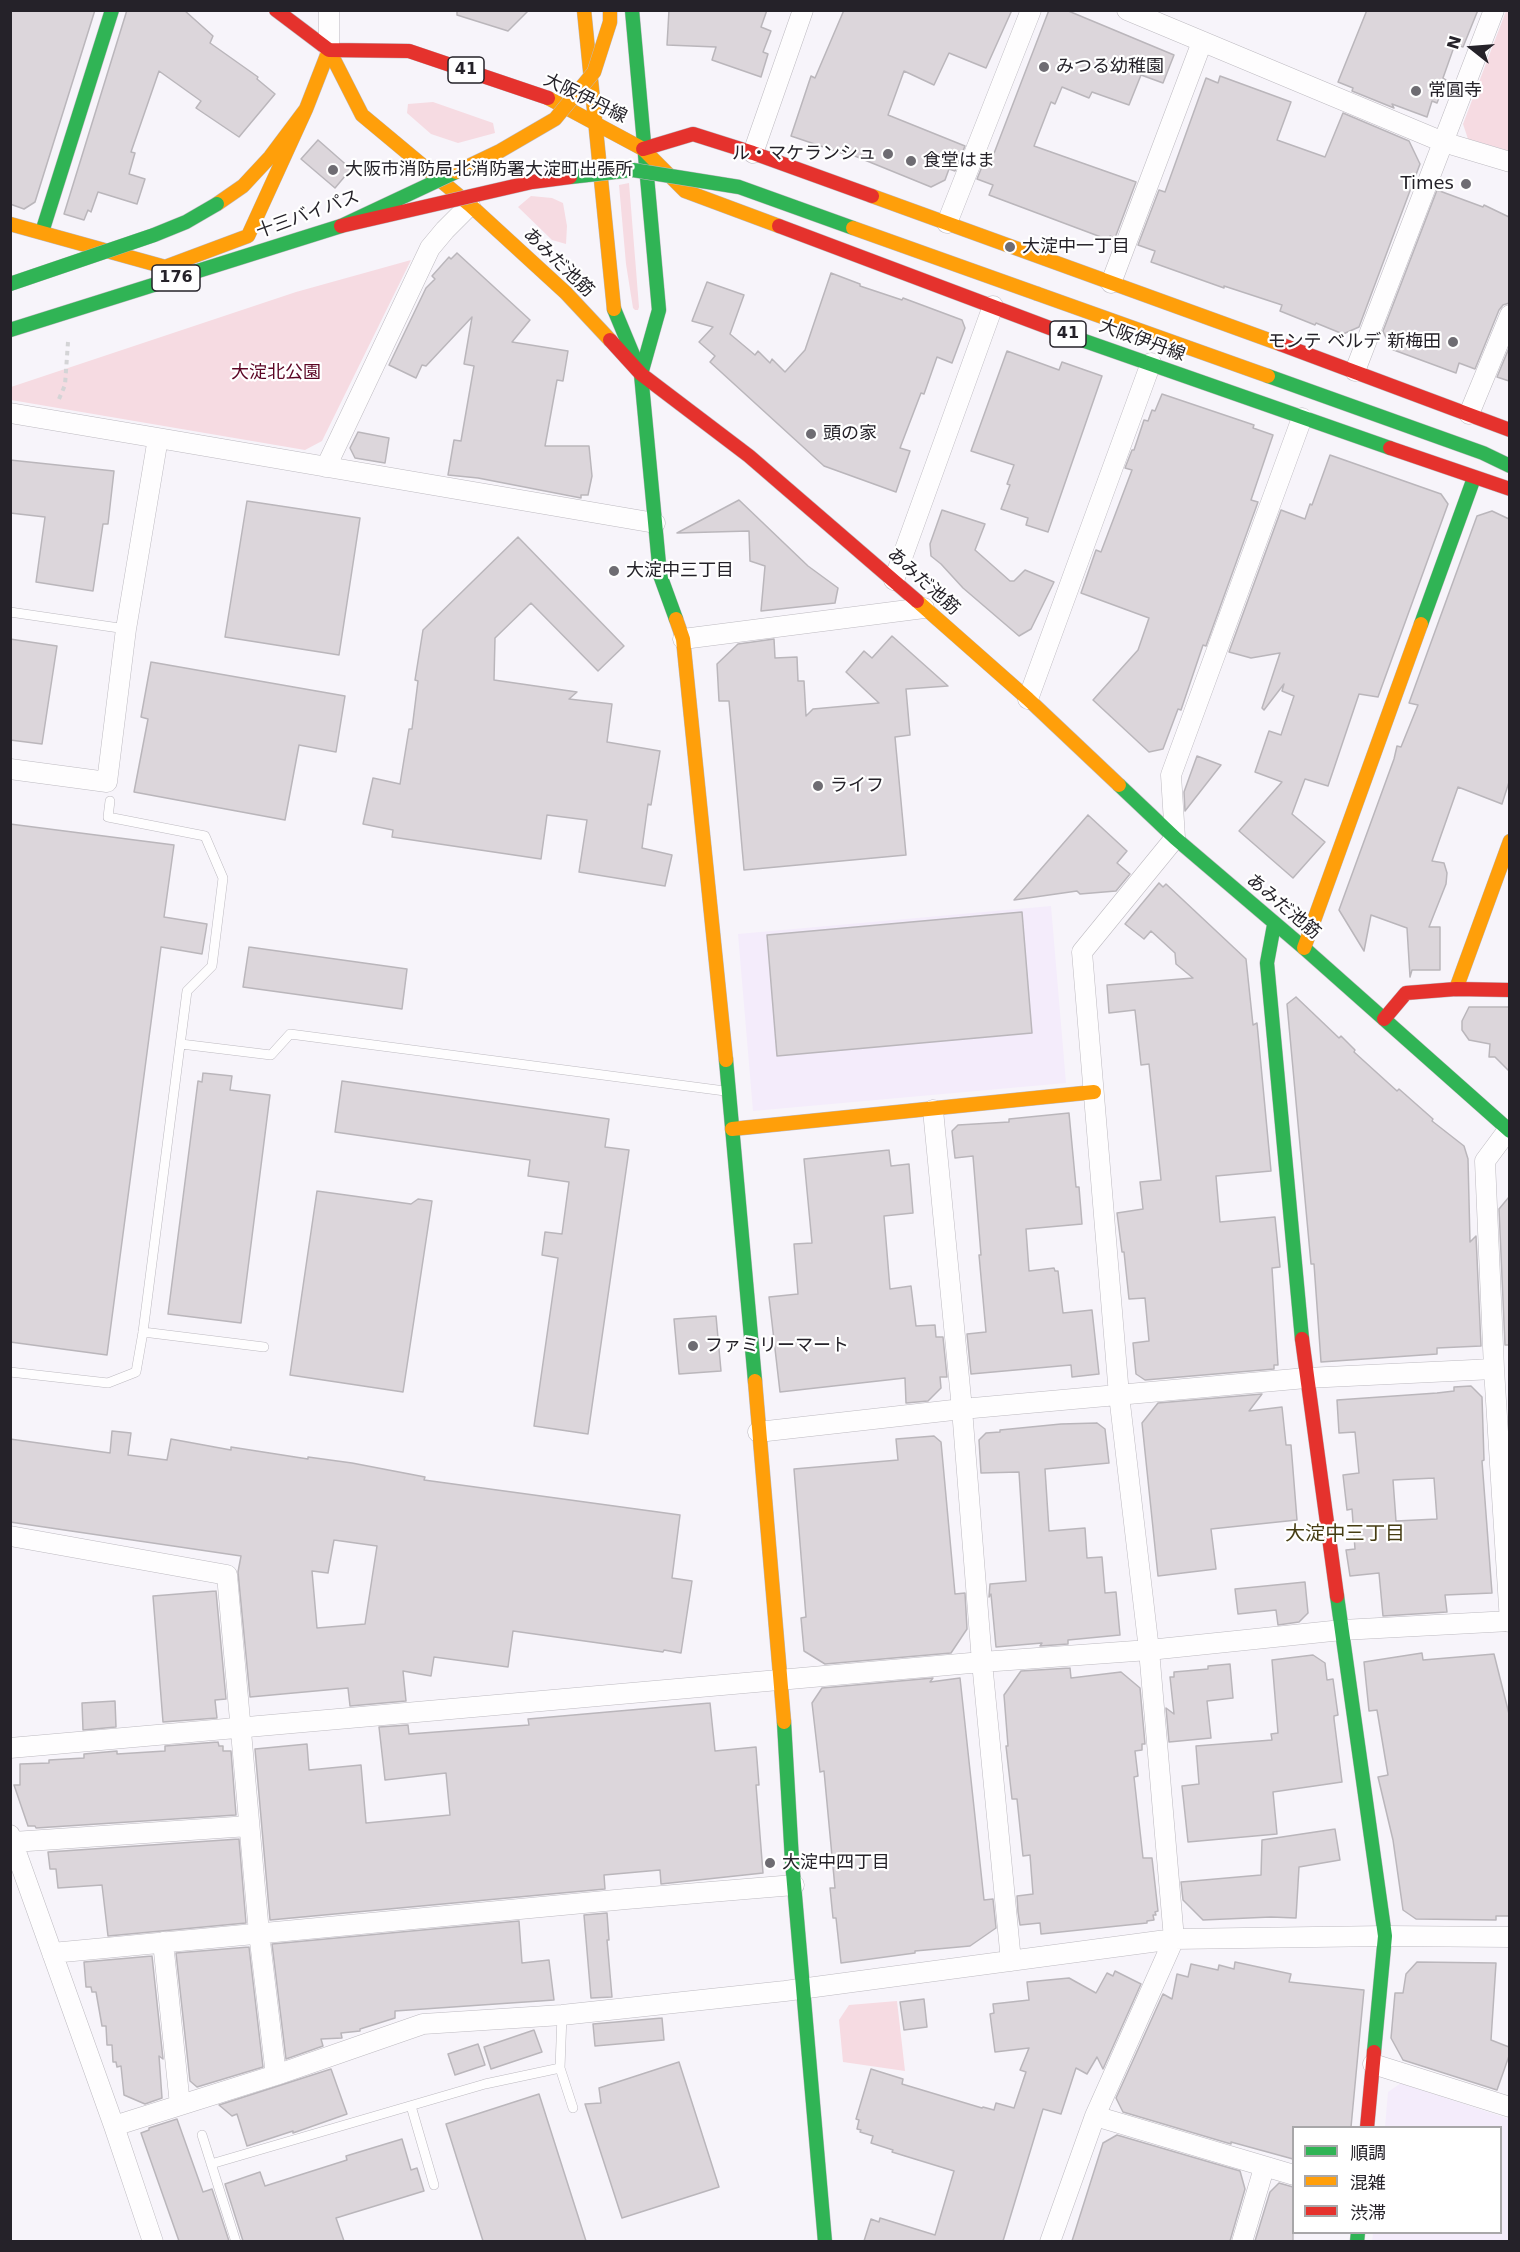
<!DOCTYPE html>
<meta charset="utf-8">
<style>
body{margin:0}
#map{position:relative;width:1520px;height:2252px;overflow:hidden;background:#f7f4fa;font-family:"DejaVu Sans","Noto Sans JP",sans-serif}
canvas{display:block}
.frame{position:absolute;inset:0;border:12px solid #252229;pointer-events:none}
.legend{position:absolute;left:1292px;top:2126px;width:210px;height:108px;box-sizing:border-box;background:#fff;border:2px solid #a8a7a9;margin:0;padding:8px 10px;list-style:none;font-size:18px;color:#252229}
.legend li{display:flex;align-items:center;gap:12px;height:30px}
.legend b{width:30px;border:2px solid #a8a7a9}
.north{position:absolute;left:1442px;top:18px;width:60px;height:60px;-webkit-text-stroke:4px #fff;paint-order:stroke;rotate:287deg;font-size:16px;font-weight:700;line-height:24px;text-align:center;color:#252229}
.north::after{content:'';display:block;margin:auto;width:21px;height:27px;background:#252229;clip-path:polygon(50% 0,100% 100%,50% 72%,0 100%)}
</style>
<div id="map">
<canvas width="1520" height="2252"></canvas>
<div class="frame"></div>
<ul class="legend">
<li><b style="height:8px;background:#30b455"></b>順調</li>
<li><b style="height:8px;background:#ff9f0a"></b>混雑</li>
<li><b style="height:8px;background:#e5322d"></b>渋滞</li>
</ul>
<div class="north">N</div>
</div>
<script>
const context = document.querySelector('canvas').getContext('2d');
context.lineJoin = 'round';
function fillPath(path, color) { context.fillStyle = color; context.fill(path, 'evenodd'); }
const shape = rows => new Path2D(rows.map(r => 'M' + r).join(''));
function strokePath(path, color, width, dash) { context.strokeStyle = color; context.lineWidth = width; context.lineCap = dash ? 'butt' : 'round'; context.setLineDash(dash || []); context.stroke(path); }
function drawText(font, color, halo, rows, align = 'center') {
  context.font = font + ' "DejaVu Sans","Noto Sans JP",sans-serif'; context.lineWidth = 4.5; context.setLineDash([]); context.textBaseline = 'middle'; context.strokeStyle = halo; context.fillStyle = color; for (const [text, x, y, turn = 0] of rows) {
    context.save(); context.translate(x, y); context.rotate((+turn || 0) * Math.PI / 180); context.textAlign = isNaN(turn) ? turn : align; if (halo) context.strokeText(text, 0, 0); context.fillText(text, 0, 0); context.restore();
  }
}
fillPath(shape([
 [1051,906,1066,1083,753,1111,738,934],
 [1401,2083,1509,2119,1509,2241,1372,2242,1373,2233,1500,2232,1500,2128,1385,2127,1388,2092]
]), '#f4ecfb');
fillPath(shape([
 [1506,11,1510,11,1509,151,1468,139,1463,124],
 [433,102,493,123,495,133,458,143,431,134,407,113,408,104],
 [629,183,639,307,638,310,635,310,633,308,626,264,619,185],
 [531,196,552,198,563,203,567,226,566,244,552,240,518,207],
 [411,260,322,441,305,450,11,400,11,387,296,292],
 [897,2001,905,2071,843,2062,839,2020,849,2005]
]), '#f6dbe2');
const building = shape([
 [10,10,95,10,35,202,24,209,10,204,10,10],
 [127,10,184,10,213,36,210,43,258,77,257,79,275,94,239,137,196,108,201,101,159,71,131,152,135,153,129,174,145,179,137,204,98,192,91,212,88,210,84,220,64,214,127,10],
 [457,10,529,10,508,31,457,15,457,10],
 [669,10,767,10,761,27,771,31,763,52,768,54,761,77,712,60,716,47,667,45,669,10],
 [844,10,1012,10,986,68,949,53,934,85,904,71,888,115,965,146,955,171,949,169,945,180,931,187,845,152,844,154,791,136,811,76,815,78,844,10],
 [1049,10,1066,10,1174,55,1163,83,1141,75,1129,105,1092,92,1089,98,1062,87,1055,104,1051,102,1034,146,1136,182,1115,238,1110,236,1109,240,989,195,993,185,977,179,987,154,993,156,1049,10],
 [1367,10,1478,10,1463,47,1455,44,1443,78,1446,80,1437,103,1432,101,1427,117,1392,104,1394,108,1352,91,1353,88,1338,82,1367,10],
 [1220,76,1291,102,1277,140,1325,157,1343,113,1409,141,1420,164,1359,327,1343,334,1316,323,1315,325,1280,311,1282,305,1224,286,1224,288,1151,262,1155,251,1138,245,1159,190,1165,192,1206,78,1218,83,1220,76],
 [318,140,351,169,335,188,301,159,318,140],
 [1437,190,1483,207,1484,205,1509,217,1509,303,1503,305,1499,310,1475,369,1459,363,1456,373,1391,349,1383,331,1437,190],
 [457,253,530,320,512,342,568,351,563,381,557,380,545,446,589,446,592,476,588,495,581,495,581,498,478,478,448,475,454,440,461,441,474,366,464,364,472,317,426,366,422,365,416,378,389,365,426,288,435,279,432,276,449,257,451,259,457,253],
 [831,273,860,284,860,286,902,300,903,298,962,320,965,328,952,363,937,357,924,394,921,393,900,448,910,451,896,492,824,466,710,362,715,356,699,342,713,327,692,321,707,282,744,295,730,334,755,355,758,351,770,363,772,359,785,372,805,350,831,273],
 [1509,348,1509,381,1497,377,1509,348],
 [1007,351,1059,370,1062,362,1102,376,1048,532,1026,525,1028,518,1001,509,1010,485,1007,484,1014,465,971,451,1007,351],
 [1162,394,1254,425,1253,428,1273,435,1251,500,1258,502,1206,646,1203,645,1181,710,1178,709,1163,749,1149,752,1093,700,1138,650,1149,618,1081,593,1096,550,1101,552,1132,470,1125,468,1132,450,1134,450,1144,420,1148,421,1152,410,1155,411,1162,394],
 [358,432,389,438,385,463,355,458,350,448,358,432],
 [1330,455,1441,494,1448,504,1378,697,1359,694,1328,786,1305,779,1292,814,1325,842,1293,878,1239,831,1282,782,1255,772,1269,731,1281,735,1294,696,1282,691,1284,684,1264,710,1262,708,1280,653,1251,658,1229,652,1281,510,1305,519,1310,504,1312,505,1330,455],
 [10,460,114,471,108,524,103,524,93,591,36,582,45,517,10,513,10,460],
 [739,500,808,566,838,588,835,603,761,611,765,566,750,561,749,531,677,533,739,500],
 [247,501,360,518,339,655,225,637,247,501],
 [942,510,985,524,975,550,1010,581,1014,581,1025,570,1054,582,1031,629,1019,636,963,588,941,564,931,556,930,544,942,510],
 [1492,511,1509,519,1509,782,1502,804,1458,787,1432,861,1444,863,1447,873,1446,884,1429,927,1440,927,1440,970,1412,970,1410,977,1407,928,1371,915,1364,951,1339,910,1394,759,1397,746,1401,747,1418,705,1409,703,1477,516,1492,511],
 [518,537,624,646,598,671,531,603,495,638,494,680,577,692,569,699,612,704,607,742,660,751,651,805,648,804,642,848,672,855,665,886,579,872,587,820,547,815,541,859,392,837,393,830,363,824,373,778,400,784,409,729,412,729,418,681,415,680,423,630,518,537],
 [892,636,948,686,906,689,910,735,895,737,906,855,744,870,729,701,719,701,717,664,738,644,774,639,775,658,797,657,798,681,804,681,806,716,813,709,879,703,846,672,864,651,872,658,892,636],
 [10,639,57,646,42,744,10,740,10,639],
 [151,662,345,696,336,752,299,745,285,820,134,792,148,719,141,717,151,662],
 [1197,756,1221,765,1185,811,1184,792,1197,756],
 [1088,815,1127,851,1117,863,1130,874,1116,891,1080,894,1077,891,1014,900,1088,815],
 [10,824,174,845,164,917,207,924,202,954,161,947,107,1355,10,1342,10,824],
 [1159,883,1163,887,1166,884,1246,959,1253,1025,1257,1023,1271,1171,1216,1176,1220,1222,1275,1217,1280,1267,1272,1268,1278,1365,1274,1365,1274,1369,1145,1380,1136,1374,1133,1343,1149,1341,1145,1298,1129,1299,1124,1252,1122,1252,1117,1213,1143,1209,1140,1182,1161,1180,1149,1064,1141,1065,1135,1010,1109,1013,1107,985,1193,978,1176,964,1175,953,1151,931,1144,939,1125,924,1159,883],
 [1022,912,1032,1033,777,1056,767,935,1022,912],
 [249,947,407,969,402,1009,243,987,249,947],
 [1296,997,1339,1038,1341,1036,1355,1050,1354,1052,1397,1091,1399,1089,1433,1119,1432,1121,1464,1146,1468,1159,1470,1242,1476,1236,1481,1346,1437,1348,1437,1354,1321,1362,1314,1264,1311,1264,1287,1004,1296,997],
 [1469,1007,1509,1007,1509,1071,1495,1057,1489,1057,1490,1044,1469,1040,1462,1030,1462,1021,1469,1007],
 [203,1073,232,1076,230,1090,270,1095,241,1323,168,1314,198,1081,202,1082,203,1073],
 [342,1081,609,1119,605,1147,629,1150,588,1434,534,1426,558,1258,542,1255,545,1232,562,1234,569,1182,528,1176,530,1160,335,1132,342,1081],
 [1069,1113,1076,1187,1079,1187,1082,1224,1026,1229,1029,1271,1054,1268,1055,1271,1058,1271,1063,1313,1092,1310,1099,1374,1072,1377,1071,1365,971,1374,967,1334,986,1332,979,1255,981,1255,973,1156,955,1158,952,1131,958,1125,1009,1122,1009,1119,1069,1113],
 [889,1150,891,1166,909,1164,913,1213,884,1216,890,1289,911,1286,916,1326,935,1325,936,1337,943,1337,947,1377,940,1377,941,1388,928,1401,906,1403,905,1378,780,1392,769,1297,798,1294,794,1244,812,1243,804,1159,889,1150],
 [317,1191,411,1204,418,1199,432,1201,403,1392,290,1375,317,1191],
 [1509,1197,1509,1345,1505,1345,1499,1209,1509,1197],
 [716,1316,721,1371,679,1374,674,1319,716,1316],
 [1471,1386,1482,1397,1484,1460,1482,1461,1492,1593,1445,1595,1447,1612,1383,1616,1379,1573,1350,1576,1346,1550,1355,1549,1352,1509,1347,1510,1343,1475,1359,1473,1355,1432,1339,1433,1337,1400,1437,1393,1454,1391,1454,1387,1471,1386],
 [1434,1478,1437,1519,1396,1521,1393,1480,1434,1478],
 [1262,1394,1249,1411,1282,1407,1286,1445,1291,1445,1297,1520,1211,1529,1216,1569,1158,1576,1142,1423,1158,1403,1262,1394],
 [1097,1423,1105,1429,1109,1463,1045,1469,1049,1531,1085,1528,1087,1558,1102,1557,1105,1593,1116,1592,1120,1635,1068,1640,1068,1644,1040,1646,1042,1643,996,1647,991,1594,989,1597,990,1584,1026,1581,1019,1472,981,1473,979,1440,986,1433,1000,1432,1000,1430,1061,1424,1097,1423],
 [112,1431,131,1433,128,1455,167,1460,171,1439,231,1450,231,1447,308,1459,308,1457,352,1463,425,1477,424,1480,680,1515,672,1578,692,1581,681,1653,664,1650,663,1652,513,1631,508,1667,434,1657,431,1676,403,1671,406,1701,350,1706,348,1688,250,1697,238,1572,241,1556,10,1522,10,1439,110,1453,112,1431],
 [334,1540,377,1546,365,1624,317,1628,312,1571,328,1573,334,1540],
 [934,1436,941,1442,955,1594,965,1593,967,1629,951,1653,825,1664,804,1651,801,1618,806,1617,794,1469,898,1460,896,1439,934,1436],
 [1305,1582,1308,1613,1299,1622,1278,1625,1276,1610,1238,1614,1235,1589,1305,1582],
 [216,1591,226,1699,215,1700,217,1718,163,1722,153,1596,216,1591],
 [1422,1653,1423,1660,1494,1654,1509,1714,1509,1916,1496,1916,1496,1920,1416,1919,1403,1910,1393,1840,1378,1777,1388,1775,1377,1710,1369,1711,1364,1662,1422,1653],
 [1313,1655,1325,1663,1327,1680,1333,1679,1338,1715,1334,1716,1334,1719,1342,1782,1273,1792,1277,1834,1188,1842,1182,1786,1199,1784,1196,1746,1272,1740,1271,1734,1278,1733,1272,1660,1313,1655],
 [1230,1664,1233,1698,1207,1701,1211,1738,1169,1742,1166,1708,1174,1714,1170,1677,1174,1677,1174,1672,1208,1669,1208,1666,1230,1664],
 [1070,1668,1071,1678,1121,1672,1140,1688,1145,1744,1142,1744,1142,1750,1135,1751,1138,1776,1134,1777,1143,1858,1152,1858,1158,1911,1155,1912,1156,1915,1153,1915,1154,1920,1147,1921,1147,1923,1041,1934,1040,1923,1020,1925,1018,1912,1017,1896,1033,1894,1030,1855,1023,1856,1017,1799,1012,1799,1006,1746,1008,1746,1004,1695,1021,1671,1070,1668],
 [933,1678,930,1682,960,1678,984,1900,993,1899,996,1928,970,1946,915,1951,915,1953,841,1963,836,1918,833,1918,830,1888,835,1888,824,1771,820,1772,812,1703,822,1688,933,1678],
 [115,1701,116,1727,83,1730,82,1703,115,1701],
 [710,1703,715,1751,756,1747,759,1785,756,1785,763,1873,661,1884,660,1870,604,1875,605,1889,270,1920,255,1749,307,1744,309,1770,361,1765,366,1823,450,1815,446,1773,385,1780,379,1727,408,1725,409,1734,529,1725,528,1719,710,1703],
 [218,1742,219,1746,223,1746,223,1751,231,1751,236,1815,36,1828,35,1826,28,1826,14,1785,20,1785,20,1764,49,1763,49,1760,84,1758,84,1754,117,1751,117,1754,165,1751,165,1746,218,1742],
 [1335,1829,1340,1860,1299,1867,1296,1918,1271,1917,1203,1920,1183,1900,1181,1882,1261,1875,1262,1840,1335,1829],
 [239,1839,246,1923,108,1936,102,1885,58,1888,56,1869,50,1869,48,1852,239,1839],
 [607,1913,609,1940,607,1940,612,1997,591,1998,584,1915,607,1913],
 [519,1921,522,1963,549,1960,554,2000,395,2011,395,2018,360,2029,360,2031,341,2033,342,2038,321,2039,323,2046,286,2059,272,1944,519,1921],
 [249,1947,263,2067,197,2087,190,2081,176,1953,249,1947],
 [152,1956,163,2059,159,2056,162,2098,145,2104,124,2095,121,2066,117,2067,116,2062,113,2062,112,2045,107,2045,106,2026,102,2026,96,1992,92,1992,91,1987,86,1987,84,1962,152,1956],
 [1235,1962,1291,1974,1289,1982,1364,1990,1351,2127,1293,2127,1293,2159,1231,2142,1231,2144,1123,2112,1116,2098,1163,1994,1172,1999,1177,1974,1188,1977,1191,1964,1218,1970,1219,1965,1234,1969,1235,1962],
 [1417,1962,1496,1963,1491,2040,1509,2047,1509,2056,1497,2090,1403,2060,1391,2038,1395,1993,1403,1993,1406,1974,1417,1962],
 [1115,1971,1141,1984,1103,2069,1097,2057,1087,2074,1076,2068,1061,2114,1043,2109,1003,2241,864,2241,871,2219,879,2222,880,2218,935,2235,954,2171,892,2152,893,2150,871,2143,873,2136,860,2132,861,2130,857,2129,859,2120,856,2119,871,2069,903,2079,902,2084,982,2108,983,2107,994,2110,996,2103,1014,2108,1026,2072,1020,2070,1029,2048,995,2052,990,2014,994,2013,993,2004,1029,2000,1027,1982,1069,1978,1096,1993,1107,1973,1113,1976,1115,1971],
 [924,1999,927,2027,904,2030,900,2002,924,1999],
 [662,2018,664,2040,595,2046,593,2024,662,2018],
 [534,2030,542,2052,491,2069,484,2047,534,2030],
 [478,2044,485,2065,455,2075,448,2054,478,2044],
 [679,2062,719,2187,622,2218,585,2104,601,2103,599,2088,679,2062],
 [331,2069,347,2114,293,2133,293,2131,247,2146,237,2114,232,2116,219,2105,331,2069],
 [539,2094,586,2241,483,2241,446,2124,539,2094],
 [177,2119,203,2192,212,2189,229,2241,179,2241,141,2133,149,2130,149,2128,177,2119],
 [1117,2135,1240,2171,1245,2189,1230,2241,1072,2241,1103,2143,1117,2135],
 [402,2139,411,2170,417,2168,424,2191,336,2218,344,2241,243,2241,225,2184,260,2172,265,2186,347,2160,346,2156,402,2139],
 [1279,2183,1293,2187,1293,2241,1255,2241,1270,2192,1279,2183]
]);
fillPath(building, '#dcd6db');
strokePath(building, '#bab6bb', 1.5);
const lane = shape([
 [10,612,126,629],
 [181,1044,271,1055,290,1034,725,1091],
 [143,1332,264,1347],
 [10,1372,108,1383,136,1372,143,1332,187,991,212,966,223,878,205,836,108,817,110,801],
 [562,2015,560,2068,573,2108],
 [411,2106,434,2185],
 [202,2135,236,2242],
 [211,2164,485,2084,560,2068]
]);
const street = shape([
 [1127,10,1443,142,1510,162],
 [329,50,329,10],
 [753,153,803,10],
 [947,223,1031,10],
 [1111,283,1202,42],
 [1355,371,1494,10],
 [10,413,158,438],
 [1469,414,1510,315],
 [326,467,430,248,445,230,470,205],
 [894,580,993,306],
 [683,639,924,608],
 [1028,699,1151,363],
 [10,769,107,782,126,629,158,438,655,523],
 [933,1110,962,1409,982,1662,1011,1961],
 [1508,1130,1485,1161,1494,1369,1510,1622],
 [758,1432,962,1409,1306,1378,1494,1369],
 [10,1536,227,1575,259,1933,276,2075],
 [10,1748,982,1662,1149,1650,1342,1630,1510,1621],
 [10,1835,114,2126,153,2242],
 [13,1842,249,1826],
 [163,1942,180,2105],
 [52,1953,626,1899,794,1885],
 [1373,2064,1510,2107],
 [1095,2116,1294,2175],
 [114,2126,276,2075,423,2024,562,2015,785,1991,1174,1939,1385,1936,1510,1937],
 [1050,2242,1095,2116,1174,1939,1149,1650,1119,1395,1082,952,1175,838,1171,775,1302,418],
 [1242,2242,1264,2168]
]);
const fast = shape([
 [632,10,659,310,641,374],
 [42,232,112,10],
 [614,309,641,374,660,575,676,619],
 [1079,339,1390,448],
 [1268,376,1483,453,1510,466],
 [1421,624,1474,478],
 [1119,785,1175,838,1304,948,1510,1131],
 [1274,925,1267,963,1302,1339],
 [726,1060,755,1381],
 [1337,1596,1385,1936,1374,2052],
 [784,1722,792,1861,825,2242],
 [1357,2242,1358,2232]
]);
const slow = shape([
 [584,10,614,309],
 [329,50,362,115,470,205,566,293,610,340],
 [548,98,643,149,685,191,779,226],
 [872,196,1280,344],
 [217,204,243,186,270,157,306,109],
 [10,224,165,267,248,236,306,109,329,50],
 [1038,294,1268,376],
 [917,601,1028,699,1119,785],
 [676,619,683,639,726,1060],
 [1304,948,1421,624],
 [1456,989,1510,841],
 [732,1129,1094,1092],
 [755,1381,784,1722]
]);
const jam = shape([
 [276,10,329,50,409,51,548,98],
 [643,149,693,134,753,153,872,196],
 [779,226,1079,339],
 [610,340,641,374,749,456,917,601],
 [1280,344,1510,430],
 [1390,448,1510,489],
 [1384,1019,1406,993,1456,989,1510,990],
 [1302,1339,1337,1596],
 [1367,2128,1374,2052]
]);
strokePath(lane, '#bdbac0', 10);
strokePath(street, '#bdbac0', 21);
strokePath(fast, '#bdbac0', 15);
strokePath(slow, '#bdbac0', 15);
strokePath(jam, '#bdbac0', 15);
strokePath(shape([
 [59,399,65,385,68,342]
]), '#d4d4d6', 4, [4.5, 4.5]);
strokePath(lane, '#fefdfe', 9);
strokePath(street, '#fefdfe', 20);
strokePath(fast, '#30b455', 14);
strokePath(slow, '#ff9f0a', 14);
strokePath(jam, '#e5322d', 14);
const fastBridge = shape([
 [570,177,633,170,739,187,853,228],
 [10,284,154,235,186,222,217,204],
 [10,330,341,226,456,172]
]);
const slowBridge = shape([
 [456,172,500,151,555,119,594,72,610,22,610,10],
 [853,228,1038,294]
]);
const jamBridge = shape([
 [341,226,532,182,570,177]
]);
strokePath(fastBridge, '#bdbac0', 15, []);
strokePath(slowBridge, '#bdbac0', 15, []);
strokePath(jamBridge, '#bdbac0', 15, []);
strokePath(fastBridge, '#30b455', 14);
strokePath(slowBridge, '#ff9f0a', 14);
strokePath(jamBridge, '#e5322d', 14);
for (const [x, y, r, color] of [
 [1044,67,6,"#6e6c72"],
 [1416,91,6,"#6e6c72"],
 [888,154,6,"#6e6c72"],
 [911,161,6,"#6e6c72"],
 [333,170,6,"#6e6c72"],
 [1466,184,6,"#6e6c72"],
 [1010,247,6,"#6e6c72"],
 [1453,342,6,"#6e6c72"],
 [811,434,6,"#6e6c72"],
 [614,571,6,"#6e6c72"],
 [818,786,6,"#6e6c72"],
 [693,1346,6,"#6e6c72"],
 [770,1863,6,"#6e6c72"]
]) { const dot = new Path2D(); dot.arc(x, y, r, 0, 2 * Math.PI); context.fillStyle = color; context.fill(dot); strokePath(dot, '#fff', 2); }
for (const [x, y, w] of [
 [466,70,36],
 [176,278,48],
 [1068,334,36]
]) { const box = new Path2D(); box.roundRect(x - w / 2, y - 13, w, 26, 4.5); context.fillStyle = '#fff'; context.fill(box); strokePath(box, '#252229', 1.5); }
drawText('bold 16px', '#252229', null, [
 ["41",466,70],
 ["176",176,278],
 ["41",1068,334]
]);
drawText('18px', '#252229', '#fff', [
 ["みつる幼稚園",1056,67],
 ["常圓寺",1428,91],
 ["ル・マケランシュ",876,154,"right"],
 ["食堂はま",923,161],
 ["大阪市消防局北消防署大淀町出張所",345,170],
 ["Times",1454,184,"right"],
 ["大淀中一丁目",1022,247],
 ["モンテ ベルデ 新梅田",1441,342,"right"],
 ["頭の家",823,434],
 ["大淀中三丁目",626,571],
 ["ライフ",830,786],
 ["ファミリーマート",705,1346],
 ["大淀中四丁目",782,1863]
], 'left');
drawText('18px', '#252229', '#fff', [
 ["大阪伊丹線",585,99,26],
 ["十三バイパス",308,215,-20],
 ["あみだ池筋",558,263,44],
 ["大阪伊丹線",1142,341,20],
 ["あみだ池筋",923,582,42],
 ["あみだ池筋",1283,907,40]
]);
drawText('18px', '#5b0524', '#fff', [
 ["大淀北公園",276,373]
]);
drawText('20px', '#463d13', '#fff', [
 ["大淀中三丁目",1345,1535]
]);
</script>
